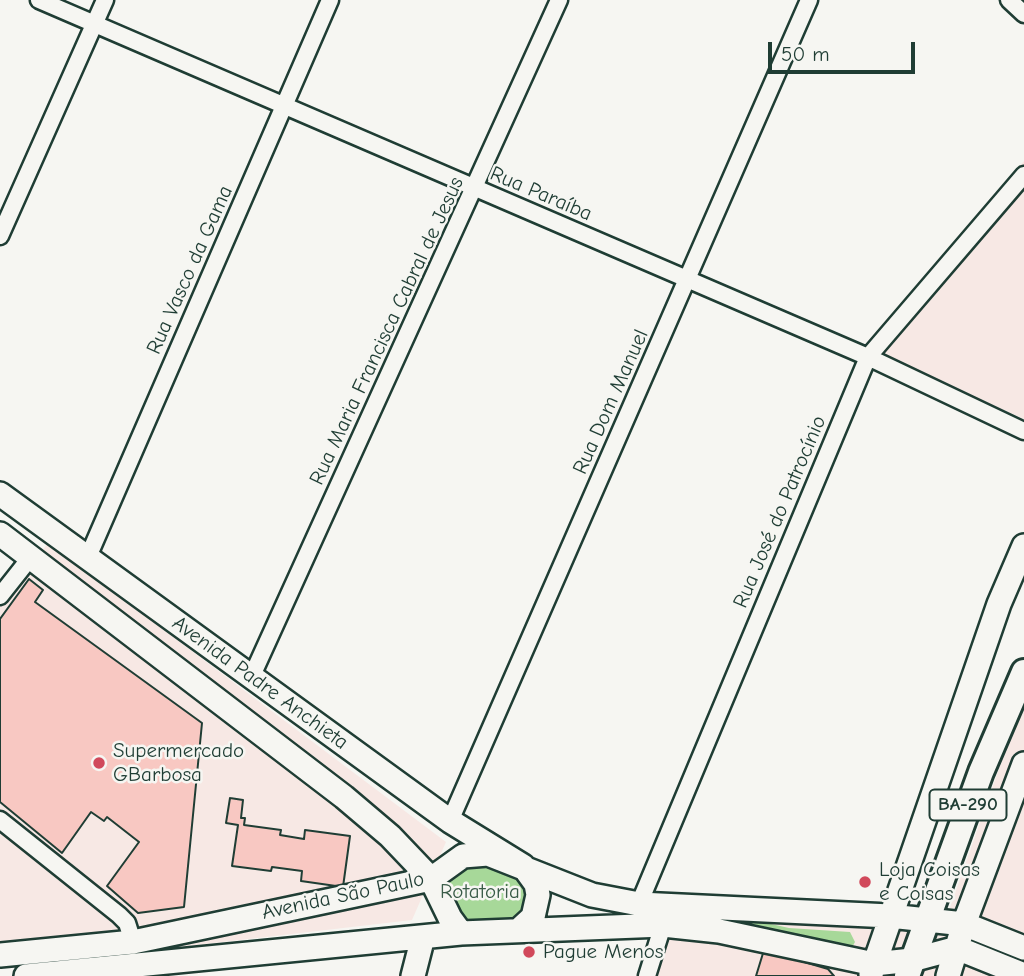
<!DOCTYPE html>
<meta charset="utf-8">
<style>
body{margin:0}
#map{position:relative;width:1024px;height:976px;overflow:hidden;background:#f6f6f2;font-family:"Comic Neue",sans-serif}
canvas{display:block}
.scale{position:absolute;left:768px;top:42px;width:147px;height:32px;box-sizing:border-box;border:4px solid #1f3d34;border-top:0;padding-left:9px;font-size:21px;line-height:24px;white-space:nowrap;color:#1f3d34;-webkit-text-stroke:5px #f6f6f2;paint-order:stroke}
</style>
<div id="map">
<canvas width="1024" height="976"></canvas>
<div class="scale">50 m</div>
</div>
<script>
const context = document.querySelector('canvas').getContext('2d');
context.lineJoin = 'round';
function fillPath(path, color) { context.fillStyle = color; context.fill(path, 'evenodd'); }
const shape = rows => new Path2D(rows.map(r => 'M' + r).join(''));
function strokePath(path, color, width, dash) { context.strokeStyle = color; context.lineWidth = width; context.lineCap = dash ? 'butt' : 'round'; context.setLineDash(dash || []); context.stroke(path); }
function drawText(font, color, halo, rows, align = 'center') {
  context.font = font + ' "Comic Neue",sans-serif'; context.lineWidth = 5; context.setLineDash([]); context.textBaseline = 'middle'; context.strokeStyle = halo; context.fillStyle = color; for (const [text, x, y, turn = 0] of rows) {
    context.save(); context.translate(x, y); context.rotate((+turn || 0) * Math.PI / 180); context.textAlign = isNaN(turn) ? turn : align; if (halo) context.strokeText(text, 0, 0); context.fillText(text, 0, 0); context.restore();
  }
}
fillPath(shape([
 [1024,161,1024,419,863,347],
 [48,543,446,842,412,920,0,968,0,607],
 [1024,698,1024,976,644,976,668,895,948,913]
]), '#f7e8e4');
fillPath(shape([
 [483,861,518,871,529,887,530,906,517,922,466,922,456,911,440,880,468,863],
 [687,912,744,918,789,928,850,932,855,942,850,951]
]), '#a7d899');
const building = shape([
 [29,579,43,590,35,602,202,723,184,907,138,913,107,886,139,842,107,817,104,821,91,812,62,853,0,802,0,619,29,579],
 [230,798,243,800,241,818,245,818,244,825,281,830,280,835,304,839,305,830,350,836,343,887,301,881,302,871,272,867,271,871,232,866,238,825,226,823,230,798],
 [764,950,828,969,834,976,756,976,764,950]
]);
fillPath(building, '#f8c8c2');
strokePath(building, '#1f3d34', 2);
const street = shape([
 [39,0,868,357,1024,431],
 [1009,0,1024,14],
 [0,236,105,0],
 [88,557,330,0],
 [0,596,30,558],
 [251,678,559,0],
 [0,820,119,915,127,923,133,942],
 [450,821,809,0],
 [639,904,868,357,1024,175],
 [647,976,663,925]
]);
const secondary = shape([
 [0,494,450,821,523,866,536,884,538,895,533,917,521,928],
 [0,534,344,797,390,836,431,879,450,918,461,933],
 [0,955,133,942,431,879,463,856,488,854,592,895,639,904,890,916,964,924,1024,948],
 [871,974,999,604,1024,546],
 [26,976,461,933,663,925,719,931,874,964,912,960,957,948,1024,975],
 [413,976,423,937],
 [948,976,964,924,1024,764]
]);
const primary = shape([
 [907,976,981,772,1024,672]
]);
strokePath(street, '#1f3d34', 21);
strokePath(secondary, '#1f3d34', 28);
strokePath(primary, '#1f3d34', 30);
strokePath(street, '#f6f6f2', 16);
strokePath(secondary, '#f6f6f2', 23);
strokePath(primary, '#f6f6f2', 24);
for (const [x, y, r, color] of [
 [99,763,7,"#d1495b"],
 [865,882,7,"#d1495b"],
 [529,952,7,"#d1495b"]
]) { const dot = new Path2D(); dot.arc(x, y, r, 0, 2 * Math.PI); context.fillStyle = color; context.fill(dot); strokePath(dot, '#f6f6f2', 2.5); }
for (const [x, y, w] of [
 [968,805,77]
]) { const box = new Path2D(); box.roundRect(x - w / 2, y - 15.5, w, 31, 5); context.fillStyle = '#f6f6f2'; context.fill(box); strokePath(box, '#1f3d34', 2); }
drawText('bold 19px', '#1f3d34', null, [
 ["BA-290",968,805]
]);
drawText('21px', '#1f3d34', '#f6f6f2', [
 ["Rua Paraíba",541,194,23],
 ["Rua Vasco da Gama",190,270,-66],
 ["Rua Maria Francisca Cabral de Jesus",387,331,-65],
 ["Rua Dom Manuel",611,402,-66],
 ["Rua José do Patrocínio",780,512,-67],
 ["Avenida Padre Anchieta",260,683,36],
 ["Avenida São Paulo",343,896,-12]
]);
drawText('21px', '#1f3d34', '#f6f6f2', [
 ["Supermercado",113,751],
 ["GBarbosa",113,775],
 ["Loja Coisas",879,870],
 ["e Coisas",879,894],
 ["Pague Menos",543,952]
], 'left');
drawText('21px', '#3a5c48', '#f6f6f2', [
 ["Rotatoria",480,892]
]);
</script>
